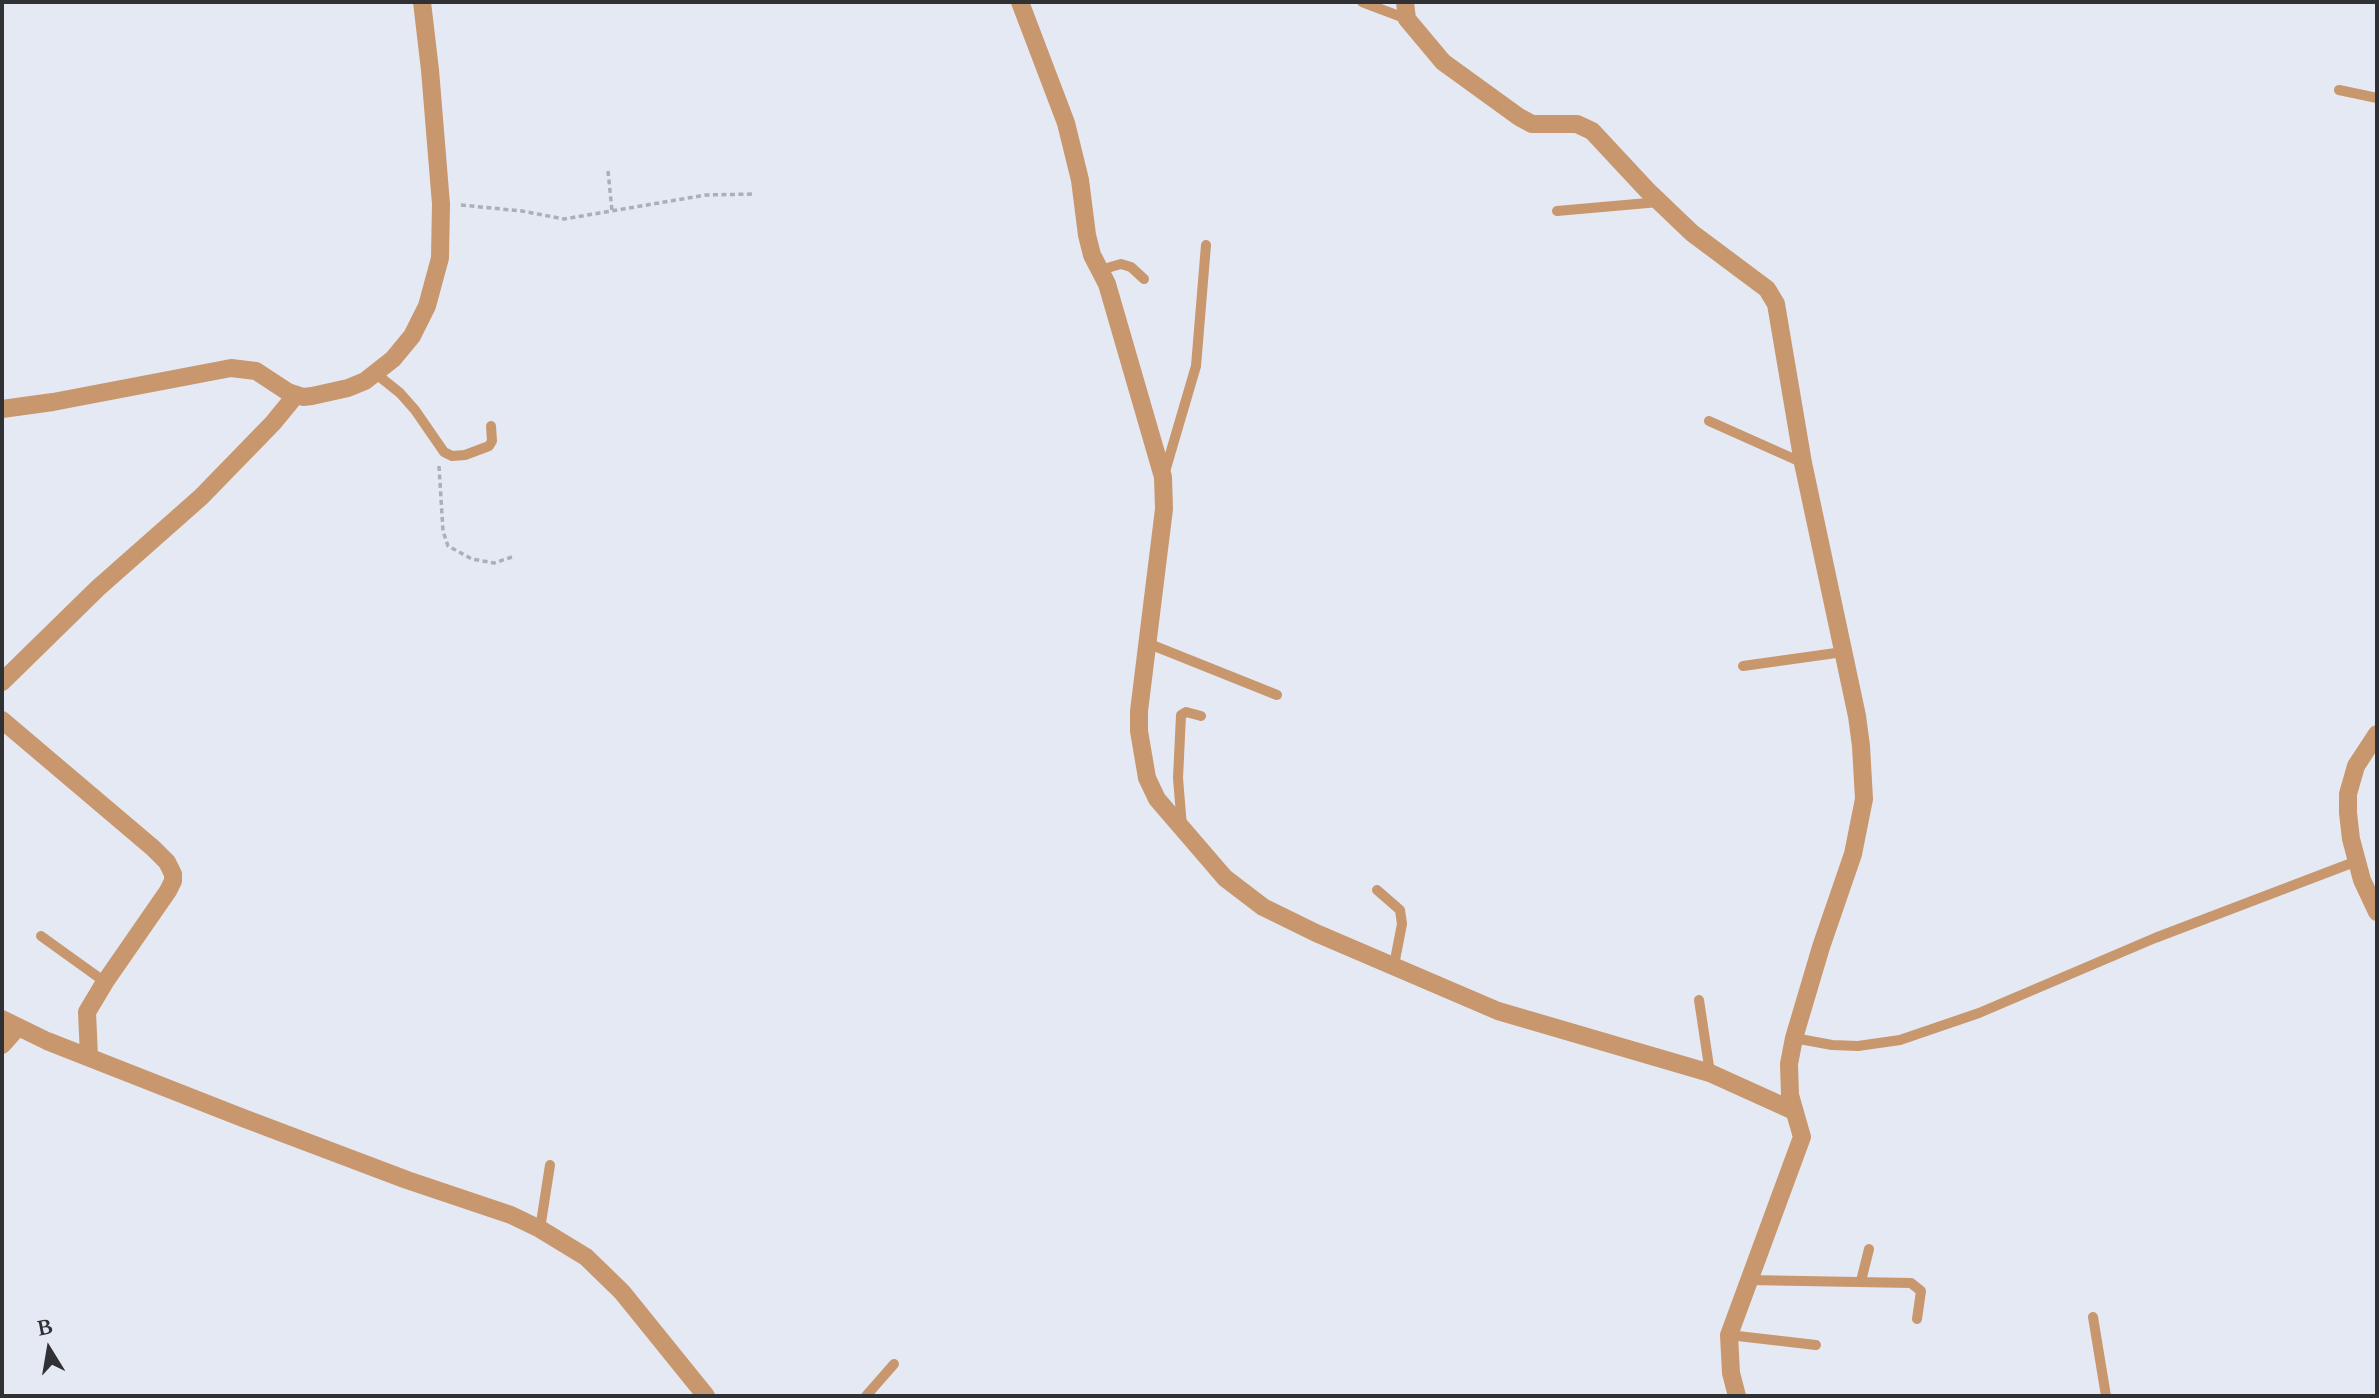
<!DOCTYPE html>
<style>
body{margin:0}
#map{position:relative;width:2379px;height:1398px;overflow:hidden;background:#e5e9f4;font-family:"Libre Baskerville",serif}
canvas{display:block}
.frame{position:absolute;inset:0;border:4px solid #2f3134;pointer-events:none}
.north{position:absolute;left:14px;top:1314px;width:70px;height:70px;-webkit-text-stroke:5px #e5e9f4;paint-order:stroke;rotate:349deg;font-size:19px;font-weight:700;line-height:28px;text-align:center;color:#2f3134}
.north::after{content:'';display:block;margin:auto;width:24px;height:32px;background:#2f3134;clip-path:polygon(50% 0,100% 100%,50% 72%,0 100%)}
</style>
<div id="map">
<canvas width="2379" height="1398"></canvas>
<div class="frame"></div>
<div class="north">B</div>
</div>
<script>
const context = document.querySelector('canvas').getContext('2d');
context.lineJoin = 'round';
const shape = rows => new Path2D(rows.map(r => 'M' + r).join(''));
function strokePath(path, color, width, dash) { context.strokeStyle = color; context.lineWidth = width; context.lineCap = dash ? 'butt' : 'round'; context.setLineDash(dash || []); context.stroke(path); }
strokePath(shape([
 [608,171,612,211],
 [461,205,522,211,564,219,706,195,754,194],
 [439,466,443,531,448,546,472,559,494,563,515,556]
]), '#acafb8', 3.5, [5, 3.5]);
strokePath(shape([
 [1362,2,1407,19],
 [2339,90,2377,98],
 [1557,211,1659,202],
 [1100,270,1121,264,1131,267,1144,279],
 [375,373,400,393,415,410,444,452,452,456,465,455,489,446,492,441,491,426],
 [1709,421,1803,463],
 [1164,475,1196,366,1206,245],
 [1147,643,1277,695],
 [1743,666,1843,652],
 [1182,827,1178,778,1181,715,1186,712,1201,716],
 [1377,890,1400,910,1402,924,1394,965],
 [41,936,105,982],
 [1699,1000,1710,1073],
 [1794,1038,1832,1045,1858,1046,1900,1040,1979,1013,2155,938,2357,861],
 [540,1229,550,1165],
 [1748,1280,1911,1283,1921,1291,1917,1319],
 [1861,1281,1869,1249],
 [2093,1317,2106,1396],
 [1729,1335,1816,1345],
 [866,1396,894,1364]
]), '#c8976d', 10);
strokePath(shape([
 [1020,2,1066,123,1080,180,1087,235,1092,255,1107,284,1163,477,1164,509,1139,711,1139,731,1147,778,1157,799,1225,878,1263,907,1316,933,1498,1011,1710,1073,1794,1111],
 [1405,2,1407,19,1443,62,1519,117,1532,124,1577,124,1592,131,1647,190,1692,233,1767,289,1776,304,1803,463,1857,716,1861,746,1864,799,1853,854,1821,947,1794,1038,1789,1064,1790,1095,1802,1137,1729,1335,1731,1373,1737,1396],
 [2,409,53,402,231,368,256,371,288,392,303,397,312,396,348,388,365,381,393,359,412,336,427,306,440,258,441,204,430,70,422,2],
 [2,682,98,588,201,497,273,423,296,395],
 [2,720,153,848,167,862,173,874,173,881,168,891,105,982,87,1012,89,1056],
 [2377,734,2356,766,2348,794,2348,813,2351,839,2362,880,2377,912],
 [2,1019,47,1041,243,1118,407,1180,511,1215,540,1229,586,1257,622,1292,706,1396],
 [2,1045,18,1027]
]), '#c8976d', 18);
</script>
